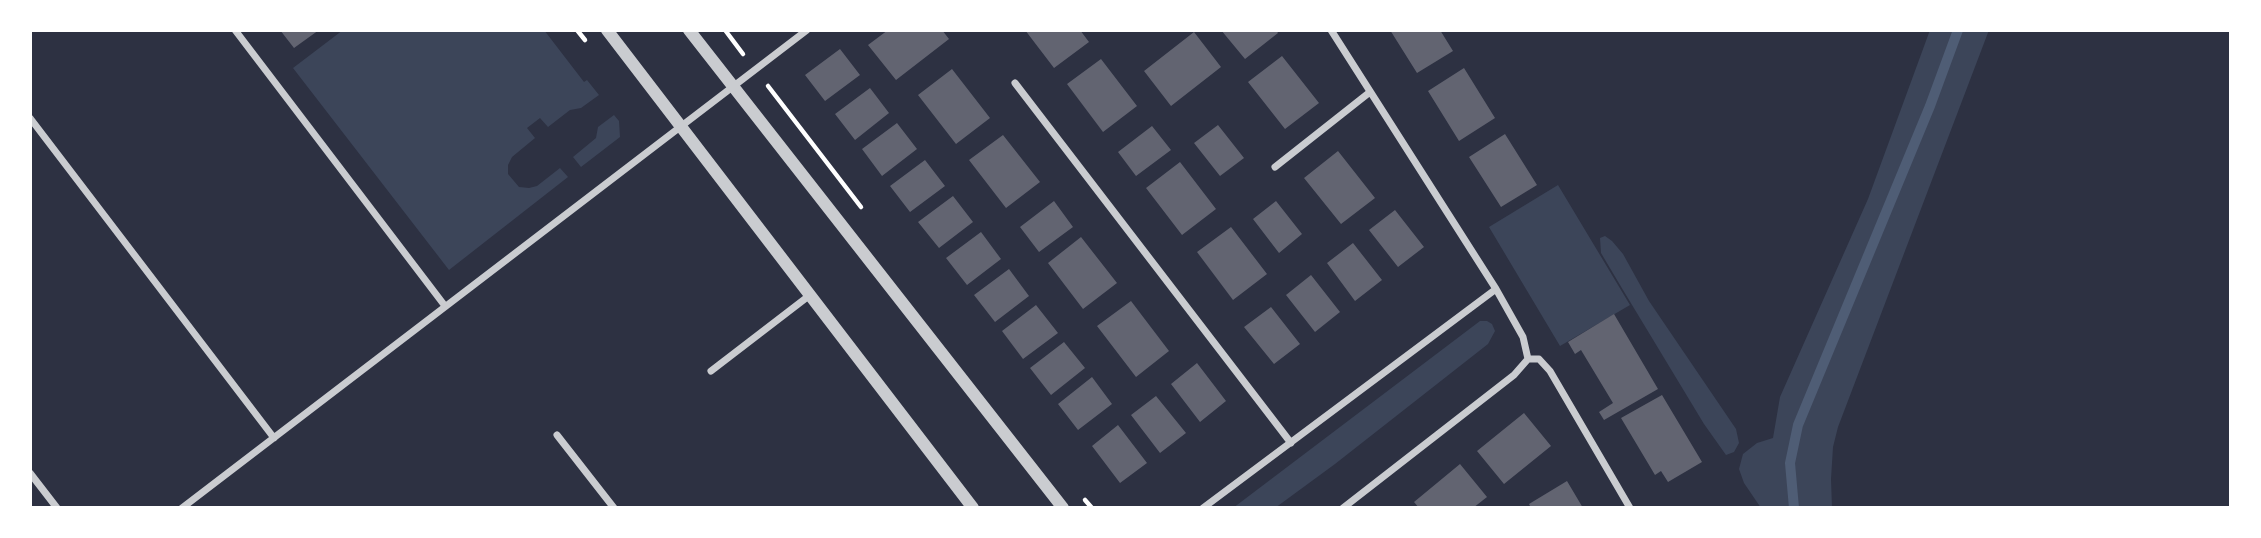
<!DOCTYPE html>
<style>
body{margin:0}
#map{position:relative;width:2261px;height:538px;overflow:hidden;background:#2d3142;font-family:"Times New Roman",serif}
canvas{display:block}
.frame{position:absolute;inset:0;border:32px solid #fff;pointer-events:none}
</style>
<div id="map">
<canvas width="2261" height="538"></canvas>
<div class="frame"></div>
</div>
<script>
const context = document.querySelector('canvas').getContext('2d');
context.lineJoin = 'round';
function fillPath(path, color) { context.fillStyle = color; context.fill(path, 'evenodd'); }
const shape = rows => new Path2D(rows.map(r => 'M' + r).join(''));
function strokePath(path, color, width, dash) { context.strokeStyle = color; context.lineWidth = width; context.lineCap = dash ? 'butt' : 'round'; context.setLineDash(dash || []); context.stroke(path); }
fillPath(shape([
 [343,30,544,30,584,82,587,80,599,95,581,108,570,110,548,127,540,118,527,128,535,138,512,157,508,165,508,174,519,187,529,188,537,186,560,168,568,177,449,270,293,68],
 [1930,30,1989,30,1838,427,1833,447,1831,479,1832,508,1761,508,1744,483,1739,469,1743,454,1757,443,1773,438,1780,397,1868,199],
 [614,115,619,121,620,137,581,167,573,157,596,138,598,127],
 [1558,185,1630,305,1560,346,1489,227],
 [1605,236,1612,241,1623,254,1649,301,1736,429,1739,443,1734,452,1726,455,1704,424,1623,290,1601,253,1600,238],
 [1480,321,1487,321,1492,324,1495,331,1488,344,1335,464,1275,508,1233,508]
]), '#3c4559');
strokePath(shape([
 [1794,508,1790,463,1798,425,1930,106,1958,30]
]), '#4f5d75', 10);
fillPath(shape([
 [280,30,319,30,294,48],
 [888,30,942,30,949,39,896,80,868,45],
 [1025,30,1080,30,1089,42,1054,68],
 [1221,30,1276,30,1278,33,1245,59],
 [1390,30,1440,30,1453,51,1417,73],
 [1194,32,1221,67,1171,106,1144,71],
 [840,49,860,75,825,101,805,75],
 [1282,56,1319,103,1285,129,1248,82],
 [1101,59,1137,106,1103,132,1067,84],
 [1464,68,1495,118,1459,141,1428,91],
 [952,69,990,118,956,144,918,95],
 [870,88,889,113,855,140,835,114],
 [897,123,917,149,882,176,862,149],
 [1218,125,1244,158,1220,176,1194,143],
 [1152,126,1171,150,1136,176,1118,152],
 [1505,134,1537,185,1501,207,1469,157],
 [1003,135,1040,182,1006,208,969,160],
 [1338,151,1375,198,1341,224,1304,178],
 [925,160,945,186,910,212,890,186],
 [1180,162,1216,209,1182,235,1146,188],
 [953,196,973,222,939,248,918,222],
 [1054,201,1073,227,1039,252,1020,227],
 [1276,201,1302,234,1279,253,1253,219],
 [1395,210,1424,247,1398,267,1369,230],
 [1231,227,1267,274,1233,300,1197,252],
 [981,232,1001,259,967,285,946,258],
 [1081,237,1117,283,1083,309,1048,263],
 [1353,243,1382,280,1355,301,1327,263],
 [1009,269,1029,296,995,322,974,295],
 [1311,275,1340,312,1315,332,1286,295],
 [1131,301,1169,351,1136,377,1097,326],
 [1036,305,1058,333,1023,359,1002,331],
 [1271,307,1300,344,1274,364,1244,327],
 [1614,314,1658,389,1604,420,1599,412,1613,403,1581,350,1575,354,1568,342],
 [1064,342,1085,368,1051,395,1030,368],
 [1197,363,1226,401,1200,422,1171,384],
 [1092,377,1112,404,1078,430,1058,404],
 [1662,395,1702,462,1668,482,1661,471,1655,475,1621,418],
 [1156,396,1186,433,1160,453,1131,415],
 [1524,413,1551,446,1504,484,1477,451],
 [1118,425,1147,463,1120,483,1092,446],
 [1460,464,1487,497,1473,508,1419,508,1414,502],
 [1567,481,1583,508,1531,508,1529,504]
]), '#626471');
strokePath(shape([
 [577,30,585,40],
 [725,30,743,54],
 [768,86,861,207],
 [1085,500,1092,508]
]), '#fff', 4.5);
strokePath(shape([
 [235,30,445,306],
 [1331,30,1496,289,1523,337,1528,359],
 [1015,83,1291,443],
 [30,118,274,438],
 [1275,167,1370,92],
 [1528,359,1539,359,1550,371,1630,508],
 [711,371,810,295],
 [557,435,614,508],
 [30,473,57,508],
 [182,508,807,30],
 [1203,508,1496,289],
 [1343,508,1514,375,1528,359]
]), '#caccd0', 7);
strokePath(shape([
 [607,30,973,508],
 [689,30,1063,508]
]), '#caccd0', 12);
</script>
